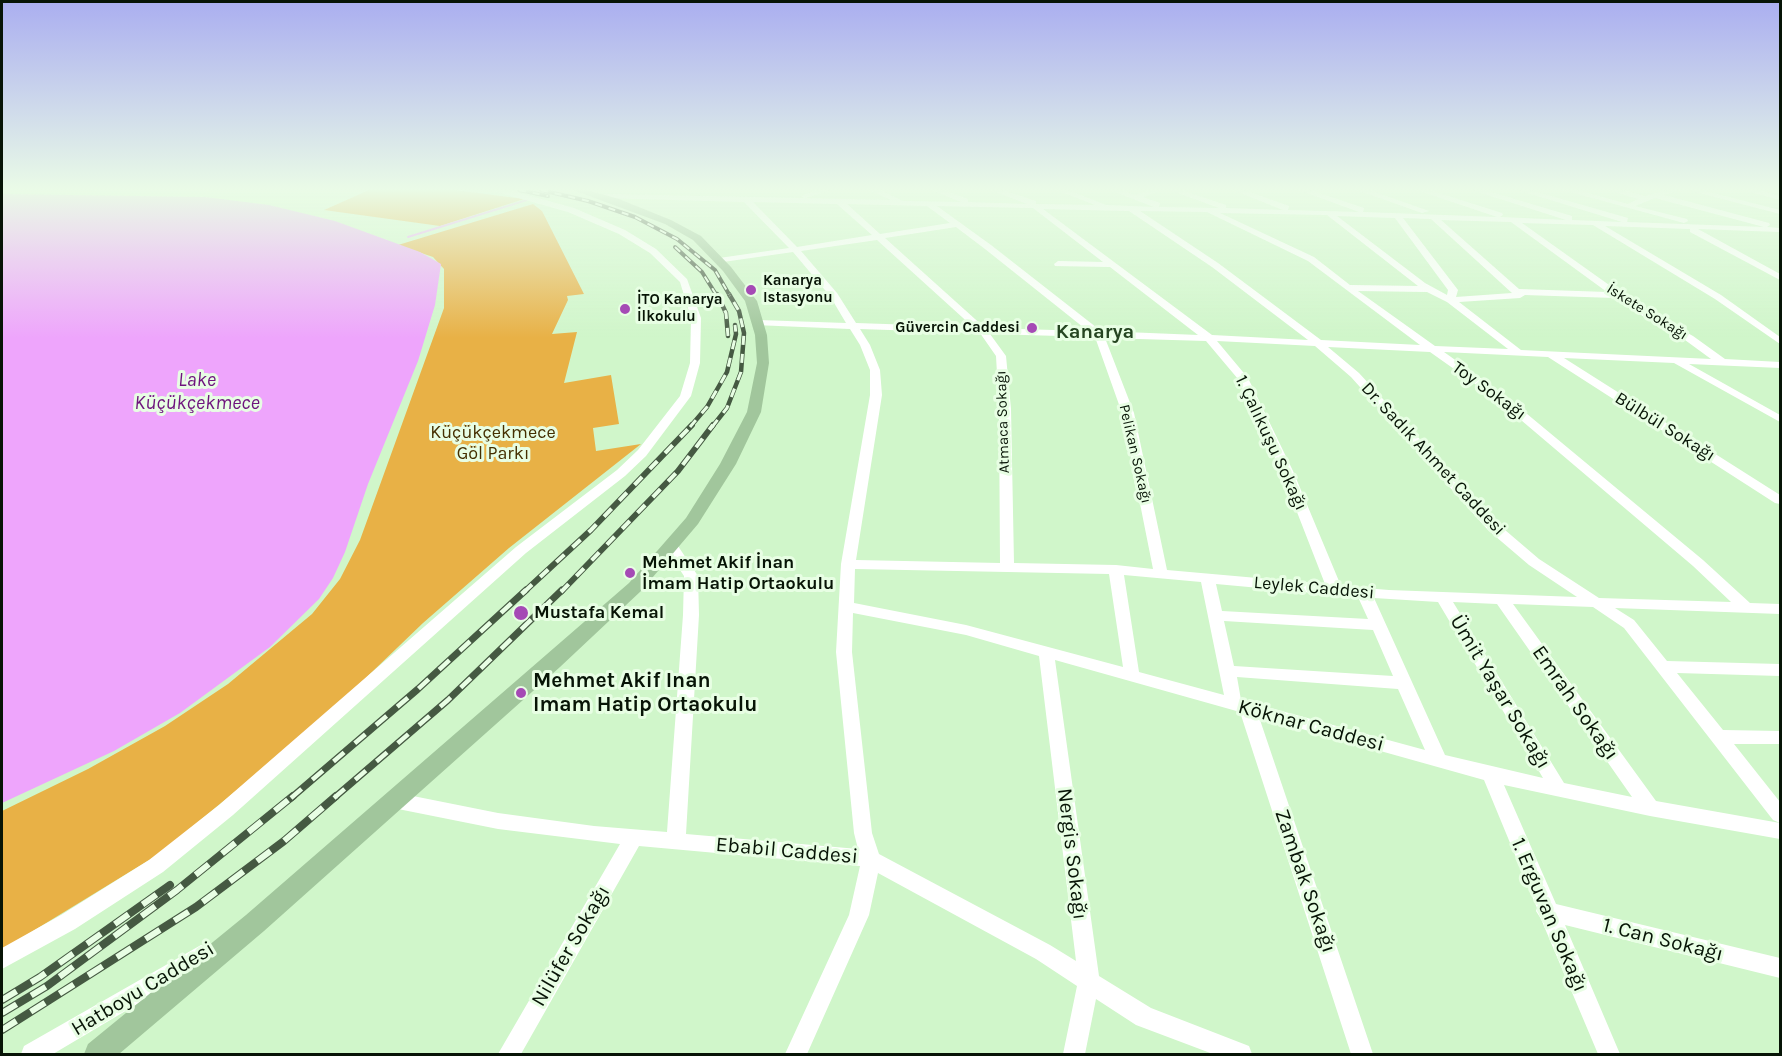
<!DOCTYPE html>
<meta charset="utf-8">
<style>
body{margin:0}
#map{position:relative;width:1782px;height:1056px;overflow:hidden;background:#d0f6ca;font-family:Karla,sans-serif}
canvas{display:block}
.frame{position:absolute;inset:0;border:3px solid #071406;pointer-events:none}
</style>
<div id="map">
<canvas width="1782" height="1056"></canvas>
<div class="frame"></div>
</div>
<script>
const context = document.querySelector('canvas').getContext('2d');
context.lineJoin = 'round';
function fillPath(path, color) { context.fillStyle = color; context.fill(path, 'evenodd'); }
const shape = rows => new Path2D(rows.map(r => 'M' + r).join(''));
function strokePath(path, color, width, dash) { context.strokeStyle = color; context.lineWidth = width; context.lineCap = dash ? 'butt' : 'round'; context.setLineDash(dash || []); context.stroke(path); }
function drawText(font, color, halo, rows, align = 'center') {
  context.font = font + ' Karla,sans-serif'; context.lineWidth = 6; context.setLineDash([]); context.textBaseline = 'middle'; context.strokeStyle = halo; context.fillStyle = color; for (const [text, x, y, turn = 0] of rows) {
    context.save(); context.translate(x, y); context.rotate((+turn || 0) * Math.PI / 180); context.textAlign = isNaN(turn) ? turn : align; if (halo) context.strokeText(text, 0, 0); context.fillText(text, 0, 0); context.restore();
  }
}
fillPath(shape([
 [369,190,455,190,524,199,440,226,324,210],
 [533,204,542,211,584,294,567,296,568,300,552,334,577,332,564,383,611,375,619,424,593,428,596,451,641,444,509,548,423,623,321,721,159,854,2,950,2,811,88,769,165,726,228,684,312,614,340,579,360,540,444,308,444,269,433,257,398,245]
]), '#e8b146');
fillPath(shape([
 [2,194,205,197,269,205,335,221,420,252,441,264,435,305,418,361,368,484,345,552,333,578,319,599,270,647,180,713,114,751,2,803]
]), '#eea5fc');
strokePath(shape([
 [408,237,527,200]
]), '#eea5fc', 2);
fillPath(shape([
 [95,190,208,190,204,192,99,192,95,190],
 [490,190,505,190,527,195,574,208,625,230,656,249,687,279,701,318,700,363,691,396,646,456,625,476,526,553,233,815,163,872,75,929,2,969,2,948,61,915,149,860,219,805,516,547,617,470,638,450,680,396,690,363,691,318,680,282,650,253,619,234,568,212,490,190],
 [818,190,831,190,805,198,801,196,818,190],
 [869,190,880,190,903,201,961,202,932,190,943,190,968,199,968,202,1027,204,991,190,1002,190,1036,201,1036,204,1095,205,1057,190,1068,190,1106,205,1154,207,1110,190,1121,190,1135,195,1150,190,1161,190,1143,197,1160,203,1159,207,1219,208,1170,190,1181,190,1226,205,1226,208,1283,210,1233,190,1244,190,1289,206,1288,210,1359,212,1299,190,1310,190,1364,208,1363,212,1497,217,1417,190,1429,190,1502,213,1503,215,1500,217,1566,220,1472,190,1484,190,1572,216,1572,220,1622,222,1518,190,1530,190,1628,218,1627,222,1764,227,1655,198,1635,206,1687,219,1688,221,1684,223,1563,190,1576,190,1628,204,1638,199,1609,190,1622,190,1645,196,1667,190,1680,190,1664,195,1769,223,1770,225,1767,227,1780,228,1780,232,1698,229,1780,274,1780,280,1690,232,1690,229,1605,226,1721,295,1780,337,1780,344,1715,299,1593,225,1522,223,1640,307,1693,336,1725,359,1780,362,1780,368,1689,364,1780,415,1780,422,1674,363,1564,358,1780,495,1780,504,1775,503,1548,357,1444,352,1503,394,1703,560,1750,603,1780,604,1780,614,1615,608,1634,620,1667,661,1780,664,1780,676,1677,673,1723,730,1780,731,1780,744,1734,744,1780,802,1780,823,1773,820,1624,628,1593,607,1513,604,1656,801,1780,823,1780,839,1650,816,1504,785,1556,904,1780,958,1780,978,1565,925,1620,1054,1598,1054,1541,919,1536,911,1537,908,1484,780,1259,717,1373,1054,1351,1054,1240,712,1055,660,1099,976,1151,1008,1249,1046,1252,1054,1213,1054,1136,1025,1096,999,1085,1054,1063,1054,1077,986,1036,959,878,873,869,915,807,1054,785,1054,849,915,860,866,639,846,521,1054,498,1054,620,844,498,829,393,808,386,805,384,800,386,795,393,792,498,813,594,826,667,832,683,615,684,576,664,546,666,543,676,543,698,576,699,615,686,834,858,849,854,833,836,652,841,564,870,395,870,370,860,345,850,329,755,325,753,323,758,320,846,323,830,296,793,252,716,263,715,261,719,258,789,248,744,202,605,198,601,196,605,194,891,200,869,190],
 [753,202,837,204,872,235,797,247,753,202],
 [847,204,927,206,950,223,880,234,847,204],
 [937,206,1033,208,1103,262,1058,261,1054,264,1055,266,1110,267,1198,335,1101,331,991,245,937,206],
 [1043,209,1129,211,1212,267,1308,340,1212,335,1043,209],
 [1140,211,1207,212,1308,261,1420,345,1321,340,1218,263,1140,211],
 [1220,213,1327,215,1418,286,1350,285,1314,257,1220,213],
 [1337,216,1395,218,1448,290,1447,295,1425,283,1337,216],
 [1403,218,1431,219,1512,293,1456,297,1458,290,1403,218],
 [1441,220,1511,222,1607,292,1519,289,1441,220],
 [956,227,985,249,1088,331,985,328,885,238,956,227],
 [877,240,973,327,856,323,837,293,801,251,877,240],
 [1358,291,1427,292,1447,302,1508,349,1435,346,1358,291],
 [1525,295,1615,298,1634,311,1685,340,1711,359,1521,350,1459,302,1520,298,1525,295],
 [860,329,980,333,996,356,999,409,1000,563,856,560,882,395,880,370,870,345,860,329],
 [990,334,1095,337,1122,413,1153,569,1116,565,1014,563,1011,409,1006,356,990,334],
 [1105,338,1206,341,1238,379,1281,471,1325,584,1167,570,1134,413,1105,338],
 [1217,341,1315,346,1351,377,1488,530,1529,565,1577,597,1389,590,1341,586,1293,471,1248,378,1217,341],
 [1328,347,1430,352,1495,398,1693,566,1731,602,1599,598,1539,559,1498,524,1359,373,1328,347],
 [855,569,1109,574,1123,667,966,625,854,603,855,569],
 [1124,575,1201,582,1224,695,1139,672,1124,575],
 [1216,584,1358,597,1368,619,1222,611,1216,584],
 [1374,598,1438,602,1543,778,1445,755,1374,598],
 [1453,602,1497,604,1632,797,1564,783,1453,602],
 [853,613,966,635,1039,656,1076,961,1050,945,879,854,872,833,852,652,853,613],
 [1224,621,1373,630,1393,676,1234,666,1224,621],
 [1237,677,1398,689,1425,750,1241,700,1237,677],
 [1357,190,1369,190,1429,211,1422,213,1357,190],
 [1688,190,1701,190,1780,210,1780,214,1688,190],
 [1744,190,1757,190,1780,196,1780,200,1744,190],
 [201,945,208,948,212,955,208,962,53,1054,21,1054,24,1046,201,945]
]), '#fff');
fillPath(shape([
 [573,190,587,190,619,199,671,220,701,236,731,267,757,301,767,335,769,363,761,412,736,464,698,524,641,591,560,667,264,931,119,1054,84,1054,88,1044,246,915,629,583,686,518,720,464,747,412,757,363,755,335,745,301,723,271,693,240,665,224,573,190]
]), '#a1c69c');
const railFar4 = shape([
 [519,190,548,196],
 [541,190,588,201,635,217,677,239,715,270,730,296],
 [675,247,702,272,717,296]
]);
const railFar3 = shape([
 [717,294,726,313,728,336],
 [690,427,707,407,727,372,736,334,735,325],
 [712,427,727,408,741,372,744,333,739,311,729,294]
]);
const railFar2 = shape([
 [524,592,591,530,692,425],
 [561,592,678,471,713,425]
]);
const railFar1 = shape([
 [291,798,418,689,526,590],
 [334,798,448,700,562,590]
]);
const rail = shape([
 [2,1000,40,977,170,885],
 [2,1013,47,986,177,890,293,796],
 [2,1030,196,907,284,841,336,796]
]);
strokePath(railFar4, '#455942', 4);
strokePath(railFar3, '#455942', 4.5);
strokePath(railFar2, '#455942', 6);
strokePath(railFar1, '#455942', 7);
strokePath(rail, '#455942', 8);
strokePath(railFar4, '#e8fee4', 2, [7]);
strokePath(railFar3, '#e8fee4', 3, [9]);
strokePath(railFar2, '#e8fee4', 4, [11]);
strokePath(railFar1, '#e8fee4', 4.5, [14]);
strokePath(rail, '#e8fee4', 6, [17]);
const sky = context.createLinearGradient(0, 0, 0, 338);
sky.addColorStop(0, '#aaaef0');
sky.addColorStop(0.56, '#eafbe7');
sky.addColorStop(1, '#eafbe700');
context.fillStyle = sky;
context.fillRect(0, 0, 1782, 338);
for (const [x, y, r, color] of [
 [751,290,6,"#a54ab5"],
 [625,309,6,"#a54ab5"],
 [1032,328,6,"#a54ab5"],
 [630,573,6,"#a54ab5"],
 [521,613,8,"#a54ab5"],
 [521,693,6,"#a54ab5"]
]) { const dot = new Path2D(); dot.arc(x, y, r, 0, 2 * Math.PI); context.fillStyle = color; context.fill(dot); strokePath(dot, '#e8fee4', 2); }
drawText('bold 15px', '#071406', '#e8fee4', [
 ["Kanarya",763,281],
 ["Istasyonu",763,298],
 ["İTO Kanarya",637,300],
 ["İlkokulu",637,317],
 ["Güvercin Caddesi",1020,328,"right"]
], 'left');
drawText('15px', '#071406', '#e8fee4', [
 ["İskete Sokağı",1647,312,32],
 ["Atmaca Sokağı",1003,422,-92],
 ["Pelikan Sokağı",1135,454,77]
]);
drawText('18px', '#071406', '#e8fee4', [
 ["Toy Sokağı",1489,391,36],
 ["Bülbül Sokağı",1665,427,32],
 ["1. Çalıkuşu Sokağı",1271,443,65],
 ["Dr. Sadık Ahmet Caddesi",1433,459,47],
 ["Leylek Caddesi",1314,588,5]
]);
drawText('18px', '#452f00', '#e8fee4', [
 ["Küçükçekmece",493,433],
 ["Göl Parkı",493,454]
]);
drawText('bold 18px', '#071406', '#e8fee4', [
 ["Mehmet Akif İnan",642,563],
 ["İmam Hatip Ortaokulu",642,584],
 ["Mustafa Kemal",534,613]
], 'left');
drawText('bold 20px', '#254521', '#e8fee4', [
 ["Kanarya",1095,332]
]);
drawText('italic 20px', '#6e147d', '#e8fee4', [
 ["Lake",197,380],
 ["Küçükçekmece",197,403]
]);
drawText('bold 21px', '#071406', '#e8fee4', [
 ["Mehmet Akif Inan",533,681],
 ["Imam Hatip Ortaokulu",533,705]
], 'left');
drawText('21px', '#071406', '#e8fee4', [
 ["Ümit Yaşar Sokağı",1500,692,59],
 ["Emrah Sokağı",1575,703,55],
 ["Köknar Caddesi",1311,726,15],
 ["Ebabil Caddesi",787,851,5],
 ["Nergis Sokağı",1072,854,83],
 ["Zambak Sokağı",1305,881,71],
 ["1. Erguvan Sokağı",1549,915,67],
 ["1. Can Sokağı",1663,940,14],
 ["Nilüfer Sokağı",571,946,-60],
 ["Hatboyu Caddesi",143,989,-31]
]);
</script>
